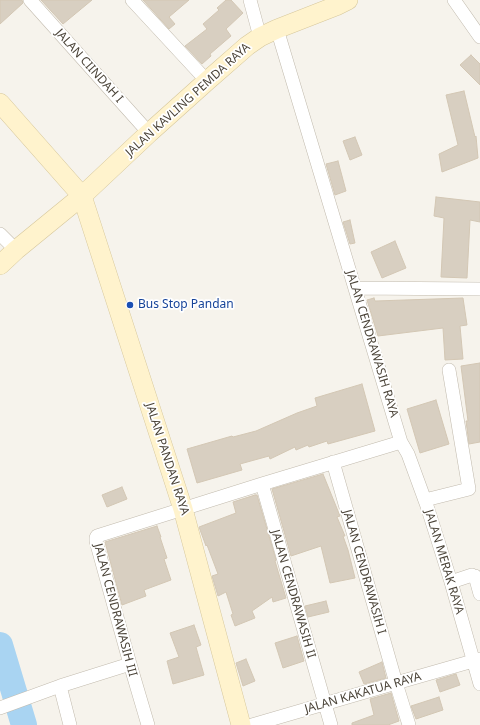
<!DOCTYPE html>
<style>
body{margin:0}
canvas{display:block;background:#f6f3ec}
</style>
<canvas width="480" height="725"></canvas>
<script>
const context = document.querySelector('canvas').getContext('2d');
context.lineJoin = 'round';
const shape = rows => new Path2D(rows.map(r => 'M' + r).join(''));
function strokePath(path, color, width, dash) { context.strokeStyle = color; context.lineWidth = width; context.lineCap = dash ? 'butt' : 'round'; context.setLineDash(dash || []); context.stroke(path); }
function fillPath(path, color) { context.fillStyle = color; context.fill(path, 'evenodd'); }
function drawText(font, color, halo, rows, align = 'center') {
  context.font = font + ' "Noto Sans",sans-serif'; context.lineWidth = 3.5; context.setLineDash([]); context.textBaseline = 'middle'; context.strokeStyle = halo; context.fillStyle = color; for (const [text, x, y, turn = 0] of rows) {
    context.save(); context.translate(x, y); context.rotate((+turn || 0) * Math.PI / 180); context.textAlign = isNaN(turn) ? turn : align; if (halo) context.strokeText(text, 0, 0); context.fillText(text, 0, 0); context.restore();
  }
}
strokePath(shape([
 [0,645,24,725]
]), '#a9d4f2', 26);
const building = shape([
 [0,0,22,0,23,3,0,24,0,0],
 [41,0,92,0,63,24,41,0],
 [143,0,189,0,169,17,175,24,169,29,143,0],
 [226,0,231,0,243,13,226,29,231,36,210,54,211,56,202,64,185,46,207,29,203,24,219,10,217,8,226,0],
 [471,55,480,64,480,85,460,65,471,55],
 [464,91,475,137,476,136,478,158,442,172,439,154,458,145,446,95,464,91],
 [355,137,362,155,350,160,343,141,355,137],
 [338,161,346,191,335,195,326,164,338,161],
 [436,197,480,202,480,222,470,220,467,278,441,277,444,218,434,216,436,197],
 [350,220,355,243,350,244,343,222,350,220],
 [395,241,406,268,382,278,371,252,395,241],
 [374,298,375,301,463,298,467,325,460,326,463,359,445,360,443,328,378,336,367,300,374,298],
 [480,363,480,442,469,444,466,421,468,421,461,366,480,363],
 [362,384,375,431,328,444,327,441,309,447,308,445,296,450,295,447,270,459,269,456,240,464,242,470,197,483,187,449,232,436,233,437,256,431,297,413,317,406,315,398,362,384],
 [436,400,449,444,420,453,407,409,436,400],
 [323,474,340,516,337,517,345,536,343,536,348,550,355,578,330,583,321,546,291,556,272,489,323,474],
 [122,487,127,499,107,507,102,495,122,487],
 [255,495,257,495,276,560,275,561,286,598,273,602,272,597,252,611,255,618,235,626,231,615,233,614,226,592,218,596,212,576,218,574,207,545,206,546,199,527,236,513,233,502,255,495],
 [157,526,161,537,160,537,167,558,164,559,171,580,144,590,146,596,122,605,105,542,157,526],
 [326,601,329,612,308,617,305,606,326,601],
 [194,625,201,645,196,647,204,675,173,684,167,661,179,657,170,633,194,625],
 [297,636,304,661,283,668,275,643,297,636],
 [246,659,255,681,243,686,236,663,246,659],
 [382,662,386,678,364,684,359,672,382,662],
 [456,674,460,685,440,692,436,680,456,674],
 [391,693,399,721,388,725,352,725,352,723,374,715,370,699,391,693],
 [439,697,443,710,416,719,411,706,439,697]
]);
fillPath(building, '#d8cfc1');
strokePath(building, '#d3c7b4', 1);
const street = shape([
 [30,0,149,133],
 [132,0,207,81],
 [250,0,260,37],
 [454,0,480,37],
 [277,29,401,442,408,454,427,506,451,582,480,684],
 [0,234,16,250],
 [355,288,480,289],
 [333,462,396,683,409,725],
 [262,484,331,725],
 [425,500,469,489,449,370],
 [451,582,472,575,473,576,475,576,480,594],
 [0,708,60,686],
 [70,725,60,686,130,664],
 [148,725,130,664,96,541,96,538,97,536,262,484,401,442],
 [252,725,396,683,480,659]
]);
const secondary = shape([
 [0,103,82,196,183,509,241,725],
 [0,265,16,250,82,196,149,133,207,81,247,46,260,37,277,29,336,6,348,0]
]);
strokePath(street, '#c2bbae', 14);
strokePath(secondary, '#d6c79b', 20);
strokePath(street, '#fff', 13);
strokePath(secondary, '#fff3cd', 19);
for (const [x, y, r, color] of [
 [130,305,4,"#1a4fb4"]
]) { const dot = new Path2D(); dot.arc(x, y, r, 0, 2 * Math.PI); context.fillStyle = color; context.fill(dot); strokePath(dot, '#fff', 1.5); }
drawText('12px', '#4b4439', '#fff', [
 ["JALAN CIINDAH I",89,66,48],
 ["JALAN KAVLING PEMDA RAYA",188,100,-42],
 ["JALAN CENDRAWASIH RAYA",372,344,73],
 ["JALAN PANDAN RAYA",167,459,72],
 ["JALAN MERAK RAYA",444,562,73],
 ["JALAN CENDRAWASIH I",364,572,74],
 ["JALAN CENDRAWASIH II",293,594,74],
 ["JALAN CENDRAWASIH III",115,610,75],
 ["JALAN KAKATUA RAYA",363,693,-16]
]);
drawText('12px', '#164399', '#fff', [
 ["Bus Stop Pandan",138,305]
], 'left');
</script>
